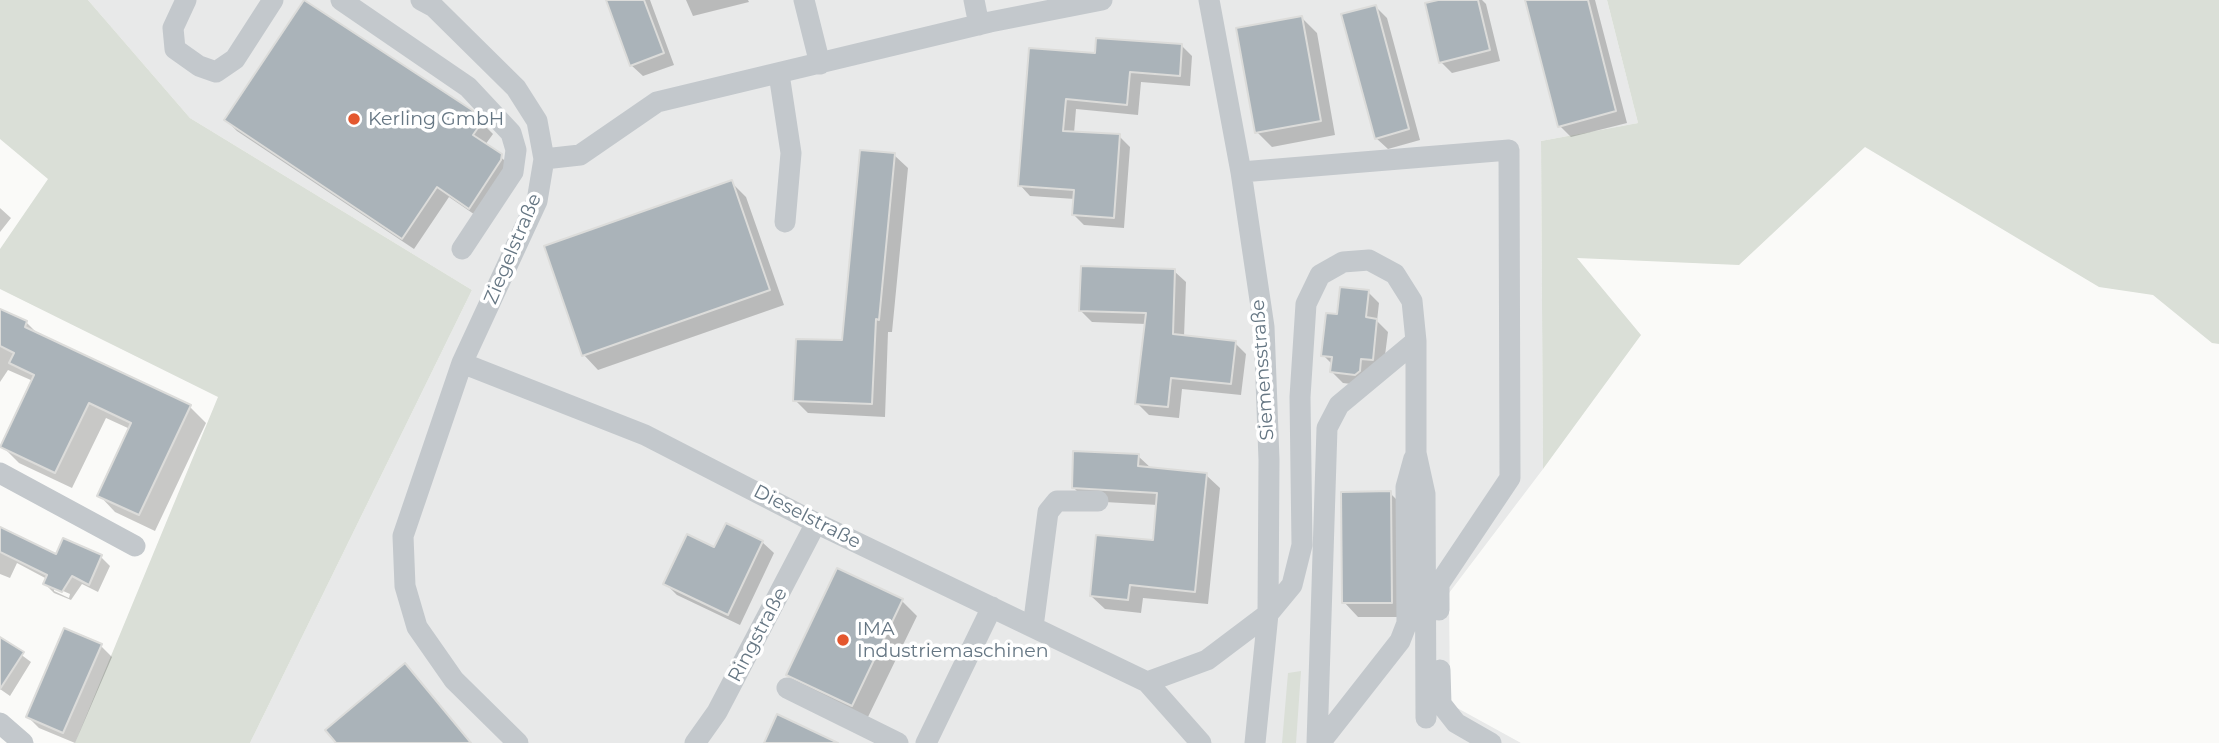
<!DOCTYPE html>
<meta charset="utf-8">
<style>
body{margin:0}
canvas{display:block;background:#fafaf8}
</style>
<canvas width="2219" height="743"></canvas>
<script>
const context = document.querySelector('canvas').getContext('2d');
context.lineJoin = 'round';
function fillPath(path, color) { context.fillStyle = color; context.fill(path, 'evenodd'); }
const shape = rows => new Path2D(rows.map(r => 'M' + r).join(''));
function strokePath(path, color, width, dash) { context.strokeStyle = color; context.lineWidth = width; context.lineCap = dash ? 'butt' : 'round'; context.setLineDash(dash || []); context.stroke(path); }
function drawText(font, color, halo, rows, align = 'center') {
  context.font = font + ' Montserrat,sans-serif'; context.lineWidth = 7; context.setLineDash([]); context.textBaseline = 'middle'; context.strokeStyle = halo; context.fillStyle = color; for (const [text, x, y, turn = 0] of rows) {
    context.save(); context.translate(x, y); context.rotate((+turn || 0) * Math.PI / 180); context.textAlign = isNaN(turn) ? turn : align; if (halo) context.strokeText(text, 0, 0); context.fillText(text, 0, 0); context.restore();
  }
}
fillPath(shape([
 [88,0,1607,0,1638,123,1541,141,1543,469,1449,593,1450,704,1521,743,250,743,472,290,190,118]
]), '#e8e9e9');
fillPath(shape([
 [0,0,88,0,190,118,472,290,250,743,75,743,218,397,0,289,0,249,48,179,0,139],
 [1607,0,2219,0,2219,344,2212,343,2153,295,2099,287,1865,147,1739,265,1577,258,1641,335,1543,469,1541,141,1638,123],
 [1301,671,1296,743,1282,743,1288,673]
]), '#dadfd7');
fillPath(shape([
 [608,0,650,0,674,65,643,76,631,65],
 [686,0,748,0,749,2,693,16],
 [1446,0,1482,0,1486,4,1500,61,1452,73,1441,62],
 [1527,0,1595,0,1627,123,1571,137,1560,126],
 [1376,7,1387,18,1420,140,1388,149,1376,138],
 [1302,18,1317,33,1335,135,1272,147,1257,132],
 [1181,45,1192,56,1190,86,1141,82,1138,115,1076,109,1074,133,1119,136,1130,147,1124,228,1084,225,1074,215,1075,199,1030,196,1020,185,1031,50,1096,55],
 [471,112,493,134,485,145,513,167,481,219,449,197,414,249,237,131,226,120],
 [894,155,908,168,892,332,888,332,885,417,808,413,795,400,844,342],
 [731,182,746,197,784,305,598,370,584,355],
 [0,208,11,218,0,232],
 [1174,271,1186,282,1184,337,1235,343,1246,354,1241,395,1182,389,1179,418,1149,415,1137,403,1146,324,1092,322,1081,311],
 [1368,292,1379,303,1377,321,1388,332,1383,371,1367,386,1343,383,1332,372,1333,365,1323,355,1338,316],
 [0,310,26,322,40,336,190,407,206,423,155,531,115,512,99,495,130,429,106,418,72,488,19,463,3,447,33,381,8,370,0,382],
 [1138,456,1152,469,1206,475,1220,488,1208,604,1143,598,1141,613,1105,609,1091,596,1154,542,1158,505,1087,501,1073,487],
 [1390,493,1405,508,1406,617,1358,617,1344,602],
 [0,530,57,557,101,557,110,566,98,592,82,584,71,600,54,593,45,584,47,579,17,563,10,578,0,574],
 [54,587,70,594,69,598,54,591],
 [762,542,774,553,740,625,677,595,665,583,715,549],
 [902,601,917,616,867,719,803,690,788,675],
 [0,639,31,662,10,696,0,689],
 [101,646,112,657,75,743,39,728,28,717]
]), '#0003');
const building = shape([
 [304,0,472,110,482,122,473,135,502,154,501,160,469,209,437,187,402,239,224,120,304,0],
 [606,0,644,0,664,53,630,66,606,0],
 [1438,0,1478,0,1490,50,1439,63,1425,3,1438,0],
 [1525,0,1588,0,1616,111,1558,127,1525,0],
 [1376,5,1409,129,1375,139,1341,14,1376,5],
 [1302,16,1321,121,1255,133,1236,28,1302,16],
 [1096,38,1182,44,1180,76,1130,72,1127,105,1066,99,1063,131,1120,134,1114,218,1072,215,1074,190,1018,186,1029,48,1095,53,1096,38],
 [860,150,895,153,879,320,876,319,872,404,793,401,796,339,842,340,860,150],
 [732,180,770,290,582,356,544,246,732,180],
 [1081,266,1175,269,1173,334,1236,341,1231,384,1171,378,1168,407,1135,404,1146,313,1079,311,1081,266],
 [1340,287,1369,290,1366,317,1377,319,1373,360,1361,359,1360,371,1355,375,1330,372,1332,357,1321,356,1326,313,1337,314,1340,287],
 [0,309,27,321,25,327,191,405,139,515,97,496,131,423,89,403,55,473,0,447,34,375,9,363,14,353,0,346,0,309],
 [1073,451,1139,454,1138,466,1207,473,1195,592,1130,585,1128,600,1090,596,1096,535,1153,540,1157,493,1072,488,1073,451],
 [1391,491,1392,603,1342,603,1341,492,1391,491],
 [726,523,763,541,728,615,663,584,687,534,714,547,726,523],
 [0,527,56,554,63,538,102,555,89,585,72,576,62,592,43,584,47,575,0,552,0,527],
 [837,568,903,599,852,706,786,675,837,568],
 [64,628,102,644,63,733,26,717,64,628],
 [0,637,24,652,0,689,0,637],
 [405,663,471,743,336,743,325,730,405,663],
 [777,714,838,743,764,743,777,714]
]);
fillPath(building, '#aab3b9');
strokePath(building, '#dcdcda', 2);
strokePath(shape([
 [186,0,173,28,175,49,199,66,216,72,235,59,273,0],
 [341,0,468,87,511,133,516,150,513,172,462,249],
 [421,0,434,7,516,88,537,121,544,159],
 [804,0,820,64],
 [974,0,979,25],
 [1209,0,1241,172,1264,327,1269,460,1268,614,1255,743],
 [779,74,791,153,785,222],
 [1241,172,1509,150,1510,478,1439,584,1439,610],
 [462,363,645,435,816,523,1147,682,1207,660,1268,614,1292,585,1302,545,1300,397,1306,304,1320,275,1343,262,1369,260,1395,274,1412,301,1416,341,1416,453,1425,494,1426,718],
 [0,473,135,546],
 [1033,627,1048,512,1057,501,1098,501],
 [1440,670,1441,704,1456,723,1491,743],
 [1147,682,1201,743],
 [787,688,898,743],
 [0,723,23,743],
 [518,743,454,680,417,627,405,586,403,536,462,363,537,201,544,159,580,155,657,102,990,22,1102,0],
 [695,743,717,712,816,523],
 [926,743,992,607],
 [1317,743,1327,428,1339,405,1416,341],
 [1320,743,1400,641,1407,623,1406,487,1414,458]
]), '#c3c8cc', 21);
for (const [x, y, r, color] of [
 [354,119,7,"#e4572e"],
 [843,640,7,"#e4572e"]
]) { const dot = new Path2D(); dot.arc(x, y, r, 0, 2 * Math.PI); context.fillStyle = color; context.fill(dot); strokePath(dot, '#fff', 2.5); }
drawText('19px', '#657683', '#fff', [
 ["Kerling GmbH",368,119],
 ["IMA",857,629],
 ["Industriemaschinen",857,651]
], 'left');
drawText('19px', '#657683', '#fff', [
 ["Ziegelstraße",513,249,-67],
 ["Siemensstraße",1263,370,-94],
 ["Dieselstraße",807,517,27],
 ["Ringstraße",758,635,-62]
]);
</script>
